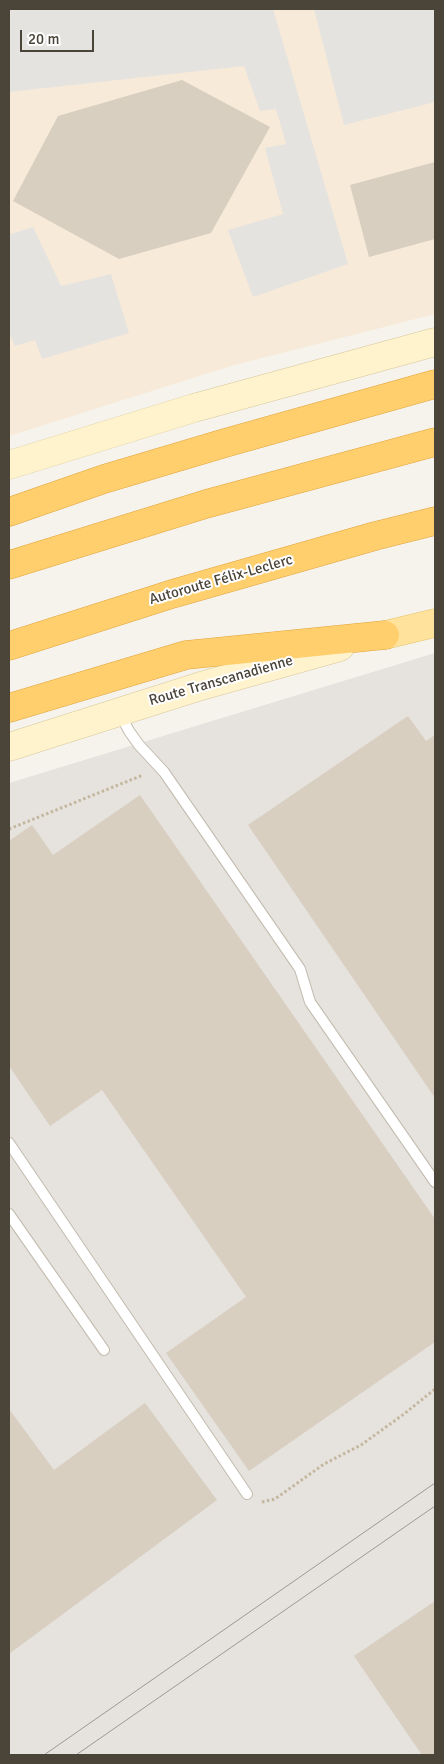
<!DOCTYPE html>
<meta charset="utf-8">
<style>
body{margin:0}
#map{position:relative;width:444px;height:1764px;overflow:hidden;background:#f6f3ec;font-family:Signika,sans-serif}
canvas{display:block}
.frame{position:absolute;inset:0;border:10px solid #4b4439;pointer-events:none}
.scale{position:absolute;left:20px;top:30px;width:74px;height:22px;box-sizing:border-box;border:2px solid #4b4439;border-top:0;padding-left:6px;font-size:15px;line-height:18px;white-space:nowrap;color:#4b4439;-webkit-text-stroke:4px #fff;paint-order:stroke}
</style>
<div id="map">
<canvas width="444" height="1764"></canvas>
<div class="frame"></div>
<div class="scale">20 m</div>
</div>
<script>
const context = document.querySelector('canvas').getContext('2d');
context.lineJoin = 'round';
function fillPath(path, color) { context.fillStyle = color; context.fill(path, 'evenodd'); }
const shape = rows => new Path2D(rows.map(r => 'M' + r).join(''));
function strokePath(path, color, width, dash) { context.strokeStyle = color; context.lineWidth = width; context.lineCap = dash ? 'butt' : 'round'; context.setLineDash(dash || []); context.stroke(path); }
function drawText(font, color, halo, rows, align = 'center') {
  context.font = font + ' Signika,sans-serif'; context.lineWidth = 4; context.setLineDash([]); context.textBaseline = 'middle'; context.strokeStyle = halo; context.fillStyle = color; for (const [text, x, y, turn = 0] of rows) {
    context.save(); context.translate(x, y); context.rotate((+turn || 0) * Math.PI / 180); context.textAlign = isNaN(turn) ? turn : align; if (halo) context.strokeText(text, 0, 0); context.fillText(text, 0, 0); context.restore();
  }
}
fillPath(shape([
 [9,9,435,9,435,314,231,366,9,436]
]), '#f7ead8');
fillPath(shape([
 [435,653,435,1755,9,1755,9,783]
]), '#e6e2dd');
fillPath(shape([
 [9,9,273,9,348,264,253,297,228,230,283,214,265,148,286,144,276,109,260,111,244,66,9,92],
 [314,9,435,9,435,102,344,125],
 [33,227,61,286,111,274,129,333,42,359,35,340,15,346,9,332,9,231,11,234]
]), '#e5e3e0');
fillPath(shape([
 [182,80,270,127,211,233,119,259,13,201,58,116],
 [435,162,435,239,369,257,350,185],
 [408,716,426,741,435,735,435,1098,248,825],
 [140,795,435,1219,435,1342,249,1471,166,1353,246,1297,102,1090,50,1126,9,1066,9,841,32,825,53,855],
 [145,1403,217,1500,9,1654,9,1409,54,1470],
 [435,1601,435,1755,422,1755,354,1656]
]), '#d8cfc1');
const lane = shape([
 [120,714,129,731,139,745,164,772,300,969,310,1002,435,1182],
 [9,1143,247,1494],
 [9,1214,104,1350]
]);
const secondary = shape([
 [9,465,194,408,435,342],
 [9,747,201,686,340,647]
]);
const primary = shape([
 [385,635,435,623]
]);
const highway = shape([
 [9,512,104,479,225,443,435,384],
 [9,565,206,504,435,442],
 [9,646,172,594,375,536,435,521],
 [9,708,186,655,385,635]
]);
strokePath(lane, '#c2bbae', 12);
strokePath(secondary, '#d6c79b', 29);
strokePath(primary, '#e6c16a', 29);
strokePath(highway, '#e0a43c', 29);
strokePath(shape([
 [9,829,143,775],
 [262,1502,275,1499,324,1464,361,1445,404,1414,435,1389]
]), '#c4b79f', 3, [2.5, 2.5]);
strokePath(lane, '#fff', 10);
strokePath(secondary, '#fff3cd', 28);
strokePath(primary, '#ffe39c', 28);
strokePath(highway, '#ffcf6e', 28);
strokePath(shape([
 [44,1755,435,1483],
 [76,1755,435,1506]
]), '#9a9a9a', 1);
drawText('15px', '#4b4439', '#fff', [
 ["Autoroute Félix-Leclerc",221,580,-16],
 ["Route Transcanadienne",221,681,-16]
]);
</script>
